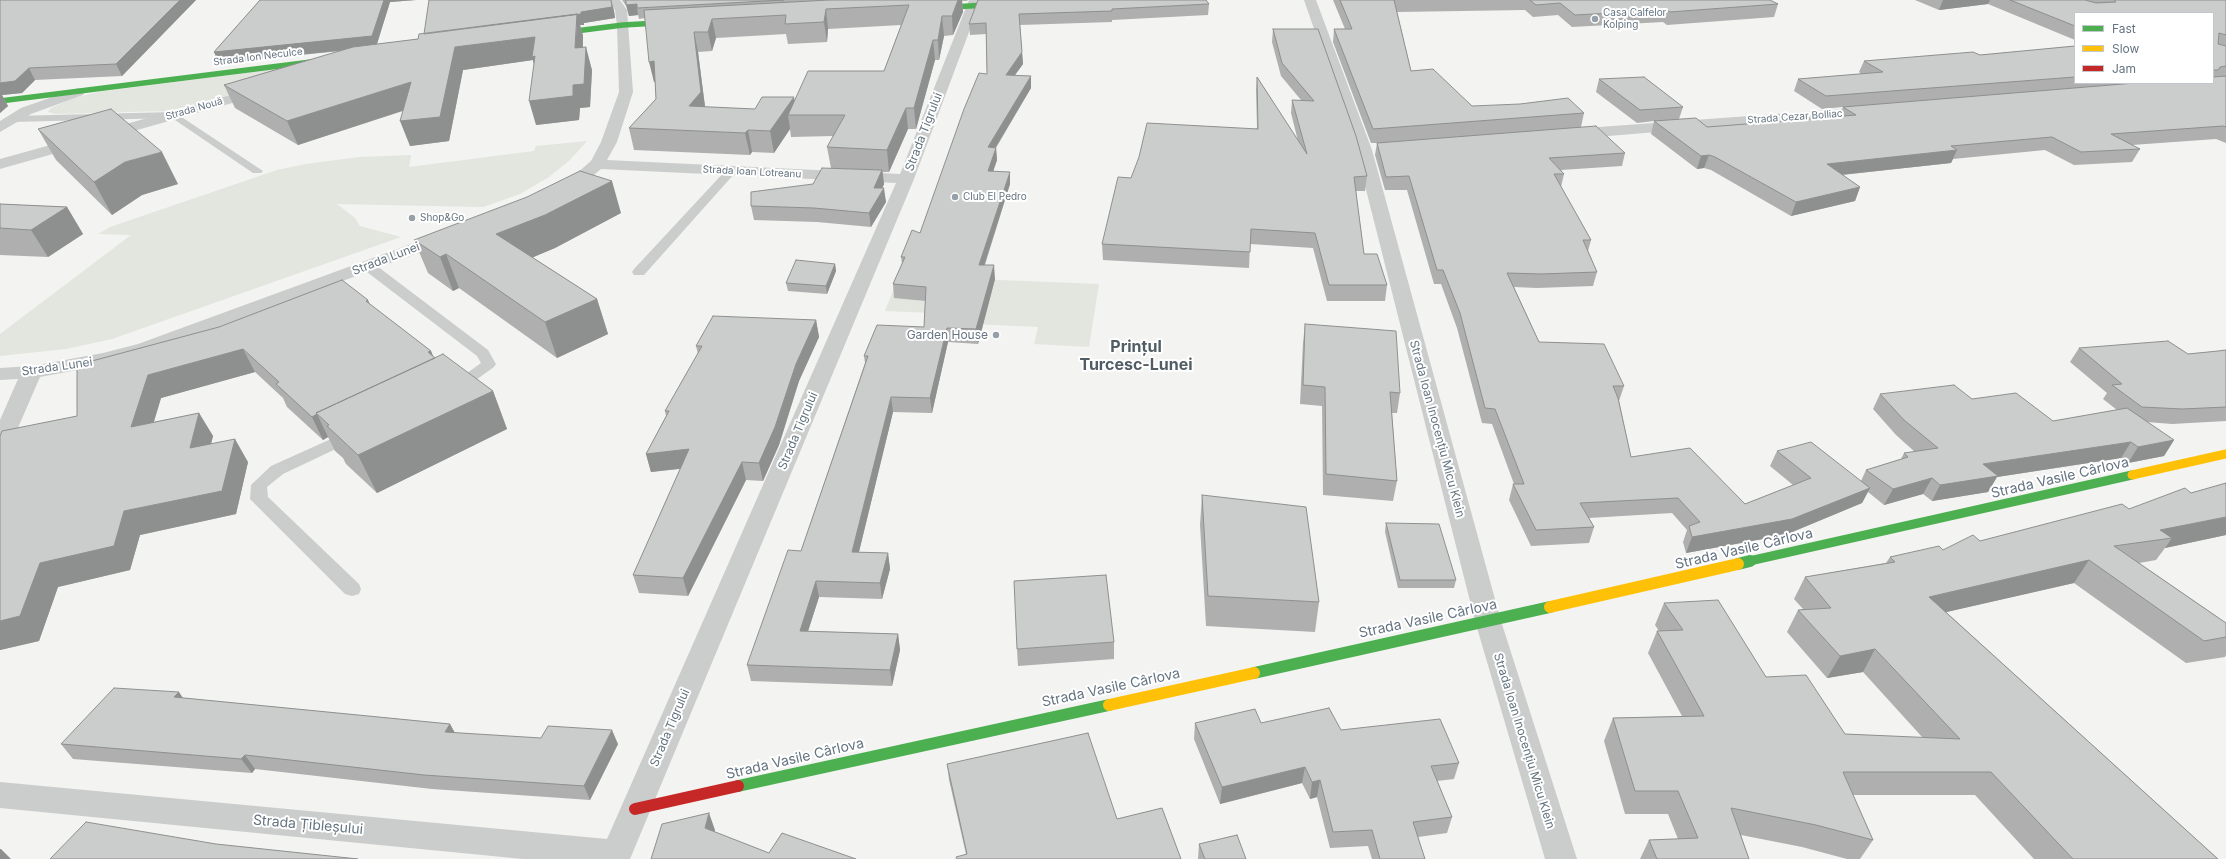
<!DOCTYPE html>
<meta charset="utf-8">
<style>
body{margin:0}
#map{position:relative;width:2226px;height:859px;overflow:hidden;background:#f3f3f1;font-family:Inter,sans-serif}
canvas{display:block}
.legend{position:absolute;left:2074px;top:12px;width:140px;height:72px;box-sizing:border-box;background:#fff;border:1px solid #c1c7cc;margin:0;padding:5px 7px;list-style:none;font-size:12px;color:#647480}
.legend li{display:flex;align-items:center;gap:8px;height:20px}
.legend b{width:20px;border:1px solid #c1c7cc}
</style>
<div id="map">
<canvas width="2226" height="859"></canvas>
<ul class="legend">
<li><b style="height:5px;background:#4caf50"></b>Fast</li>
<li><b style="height:5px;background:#ffc107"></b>Slow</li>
<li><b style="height:5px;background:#c62828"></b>Jam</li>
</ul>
</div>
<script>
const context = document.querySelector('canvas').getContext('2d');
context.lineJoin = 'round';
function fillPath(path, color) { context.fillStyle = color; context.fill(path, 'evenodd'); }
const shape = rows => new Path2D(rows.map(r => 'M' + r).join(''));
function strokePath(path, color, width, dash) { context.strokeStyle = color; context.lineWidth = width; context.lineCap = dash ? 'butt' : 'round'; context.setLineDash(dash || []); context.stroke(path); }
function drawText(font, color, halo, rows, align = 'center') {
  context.font = font + ' Inter,sans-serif'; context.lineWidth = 4; context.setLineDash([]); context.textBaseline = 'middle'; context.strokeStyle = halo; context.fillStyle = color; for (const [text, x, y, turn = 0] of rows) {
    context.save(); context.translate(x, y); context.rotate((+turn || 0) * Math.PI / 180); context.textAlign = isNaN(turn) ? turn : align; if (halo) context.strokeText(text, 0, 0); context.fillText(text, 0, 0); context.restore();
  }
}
fillPath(shape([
 [321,63,348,64,169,111,55,114,48,112,51,108,74,98,98,92],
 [587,141,570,160,549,177,520,194,483,207,337,204,355,218,360,226,401,237,112,339,66,349,0,356,0,334,131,235,98,234,110,227,277,170,306,164,359,157,411,155,409,167,534,151,536,146],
 [899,276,1099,284,1089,347,1034,344,1038,327,929,322,932,313,885,311]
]), '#e2e6df');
fillPath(shape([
 [174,112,263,171,261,173,253,173,172,118,12,122,7,119,12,116,174,112],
 [731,167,735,169,737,171,735,173,644,275,634,275,632,272,634,269,727,169,731,167],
 [368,262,373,263,488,350,496,364,494,367,473,382,458,389,448,389,445,386,448,383,463,376,481,363,477,356,363,269,361,266,368,262],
 [351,430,357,431,359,435,357,439,283,474,267,487,268,497,359,584,361,589,359,594,352,596,345,594,250,499,251,485,271,466,351,430]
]), '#cbcccc');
fillPath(shape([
 [608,0,620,0,627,10,633,92,617,142,607,160,900,174,969,0,981,0,914,179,630,859,523,859,0,808,0,782,607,839,896,183,601,169,581,186,567,194,555,194,553,190,555,186,569,180,591,161,601,142,619,92,617,25,615,10,608,0],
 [1304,0,1316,0,1372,150,1501,621,1577,859,1545,859,1475,621,1356,150,1304,0],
 [259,87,266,91,264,94,0,169,0,159,259,87],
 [78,88,83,89,85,92,83,95,31,114,0,132,0,121,21,108,78,88],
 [1871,107,1876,108,1878,111,1876,114,1572,139,1567,137,1564,134,1567,131,1572,129,1871,107],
 [444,232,450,233,453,237,450,241,152,352,104,365,40,377,11,444,8,449,0,451,0,420,18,379,0,380,0,368,32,366,103,353,138,344,444,232]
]), '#cbcccc');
strokePath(shape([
 [933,8,1006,4],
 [552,34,623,25,675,22],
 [0,101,327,60]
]), '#4caf50', 5.5);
strokePath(shape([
 [1745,562,2132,475]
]), '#4caf50', 9);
strokePath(shape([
 [1738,564,1750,561],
 [1254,673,1550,607],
 [738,786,1109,705]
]), '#4caf50', 12);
strokePath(shape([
 [2132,475,2226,454]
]), '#ffc107', 9);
strokePath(shape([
 [1550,607,1738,564],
 [1109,705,1254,673]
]), '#ffc107', 12);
strokePath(shape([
 [635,809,738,786]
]), '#c62828', 12);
fillPath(shape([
 [0,0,196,0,122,76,35,80,22,93,2,95,8,106,0,113],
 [260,0,416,0,390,2,377,44,418,39,611,0,614,11,615,18,584,23,584,25,580,25,583,36,583,48,592,70,590,107,580,108,579,120,536,125,534,65,533,60,463,70,449,141,410,146,403,111,298,145,235,108,224,85,341,51,219,63,214,52],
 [622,0,968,0,967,1,962,1,963,12,953,35,944,36,939,60,935,60,916,129,908,129,889,172,883,172,884,184,882,188,886,202,871,227,817,222,754,220,751,206,813,184,831,168,827,147,833,136,791,137,790,129,774,153,752,152,750,155,634,150,629,128,656,99,655,82,654,82,645,18,639,19,638,15,629,16,627,7],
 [901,25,884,71,794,100,755,109,705,107,698,52,712,51,716,38,786,34,788,44,827,42,828,29],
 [978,0,1209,4,1208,15,1112,20,1112,22,1020,25,1023,64,1015,75,1031,88,996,148,997,160,993,171,1010,184,985,265,995,279,978,344,948,342,932,413,893,412,859,552,888,553,890,569,882,599,819,597,808,631,898,634,900,650,892,686,751,681,747,665,801,551,865,363,864,356,924,327,926,301,894,298,893,284,902,264,901,257,920,233,987,74,986,34,970,35,969,24],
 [1333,0,1770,0,1778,4,1774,17,1667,25,1663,22,1572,27,1558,15,1533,17,1525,10,1397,12,1411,71,1472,106,1584,113,1581,127,1625,153,1622,166,1561,170,1564,174,1561,187,1591,240,1588,251,1597,272,1593,286,1537,288,1514,287,1539,342,1624,386,1619,401,1631,457,1745,504,1793,485,1770,466,1777,451,1861,481,1866,470,1901,459,1904,453,1915,452,1896,435,1873,409,1880,394,1972,399,2053,421,2117,410,2103,399,2107,393,2070,362,2079,348,2188,354,2218,351,2226,350,2226,421,2172,424,2147,422,2174,440,2164,456,2128,463,2121,458,1997,477,1988,492,1932,501,1923,494,1884,505,1868,492,1862,503,1785,535,1686,553,1683,542,1687,530,1672,513,1589,518,1594,527,1589,543,1531,546,1509,500,1513,484,1514,484,1492,424,1482,423,1457,328,1441,284,1434,284,1407,190,1385,190,1375,155,1377,143,1371,143,1333,42,1334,29,1345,29],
 [1915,0,2226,0,2226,143,2216,139,2132,145,2140,149,2132,162,2074,165,2045,150,1953,159,1951,163,1842,175,1860,187,1855,201,1791,216,1711,170,1704,168,1697,169,1651,134,1654,121,1637,123,1596,92,1599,79,1683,107,1679,119,1707,127,1786,121,1839,116,1843,107,1822,109,1794,91,1798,79,1861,74,1859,72,1864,61,1980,55,2075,46,2075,83,2213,83,2213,13,2075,13,2075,40,1988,4,1939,10],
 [1273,29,1367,176,1365,191,1356,191,1364,254,1387,285,1385,301,1327,301,1313,248,1250,244,1249,268,1103,260,1102,244,1131,178,1257,128,1256,90,1257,77,1298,141,1291,113,1292,100,1301,100,1281,76,1272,42],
 [38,129,178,184,142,195,112,215,56,160],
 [0,204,67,207,83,234,48,257,0,255],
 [621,213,555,248,532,257,597,299,608,334,557,358,459,288,453,291,428,273,414,240],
 [835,264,836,271,827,294,788,291,786,283],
 [370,305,431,351,433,356,493,391,507,429,377,493,346,464,343,458,335,451,328,437,323,440,287,407,283,398,255,372,161,398,154,422,199,413,213,436,211,444,248,462,236,514,140,535,130,570,58,587,39,641,0,650,0,436,77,416,219,327],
 [816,320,819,337,799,381,779,445,763,481,746,480,688,596,639,593,633,575,680,469,651,472,646,454,666,416,665,411,698,354,696,346],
 [1305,324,1400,393,1397,413,1392,413,1397,481,1393,501,1323,495,1322,406,1300,404,1303,343],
 [1202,495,1319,602,1315,632,1206,626,1200,525],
 [2129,509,2226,535,2165,548,2156,560,2139,563,2226,623,2226,655,2225,657,2186,663,2074,583,1946,612,2218,859,2034,859,1975,795,1853,795,1873,840,1860,859,1847,859,1802,847,1741,835,1749,859,1640,859,1649,840,1678,839,1668,814,1625,814,1604,741,1613,718,1682,716,1648,653,1657,631,1659,631,1655,625,1664,603,1845,734,1923,738,1863,672,1827,678,1787,632,1798,610,1803,609,1794,599,1805,577,1886,563,1890,557,1943,550],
 [1386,523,1456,580,1454,588,1398,588,1385,532],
 [1114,642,1114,659,1018,666,1017,649],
 [183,698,450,724,455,733,618,744,590,800,432,789,255,769,252,773,73,759,61,744],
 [1195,723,1261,723,1341,730,1459,763,1454,779,1437,781,1452,817,1447,833,1418,837,1425,859,1372,859,1368,846,1330,848,1317,797,1310,799,1302,783,1220,804,1194,739],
 [947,764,1117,819,1162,808,1181,859,957,859,966,854,949,780],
 [1199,844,1246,859,1198,859]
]), '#afafaf');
fillPath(shape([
 [180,0,196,0,122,76,116,64],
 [384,0,416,0,390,2,376,47,219,63,214,52],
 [611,0,614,11,615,18,584,23,584,25,580,25,583,36,582,71,575,48,577,26,428,45],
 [958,0,962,0,963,12,953,35,952,16],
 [1943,0,1990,0,1988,4,1939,10],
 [637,4,637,8,638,15,629,16,626,5],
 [826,9,828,29,827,42,824,22],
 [942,16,944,36,939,60,938,40],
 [712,19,716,38,712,51,708,32],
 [694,32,698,52,706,114,689,106],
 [535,37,538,80,533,60,463,70,449,141,410,146,400,121,455,47],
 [933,40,935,60,916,129,914,108],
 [586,47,592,70,590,107,580,108,579,120,536,125,529,101,573,85],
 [1022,52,1023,64,1007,86,1006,75],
 [654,61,659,82,654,82,649,62],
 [29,68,35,80,22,93,2,95,8,106,0,113,0,83],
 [1031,76,1031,88,988,160,988,147],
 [411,82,420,105,298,145,287,121],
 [794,97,797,115,788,115,790,129,774,153,770,131],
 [906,108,908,129,889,172,887,150],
 [748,130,752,152,750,155,745,133],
 [996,148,997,160,989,184,988,171],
 [1957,150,1951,163,1821,177,1827,164],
 [162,152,178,184,142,195,112,215,94,182,125,162],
 [1709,155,1704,168,1697,169,1701,156],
 [882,170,884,184,878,198,884,188,886,202,871,227,869,213,874,188],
 [1010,172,1010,184,980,278,979,265],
 [612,181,621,213,555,248,508,268,496,234],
 [1860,187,1855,201,1791,216,1796,202],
 [67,207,83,234,48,257,31,230],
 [446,254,459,288,453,291,440,257],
 [835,264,836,271,827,294,826,286],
 [994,265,995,279,978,344,976,329],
 [597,299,608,334,557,358,545,322],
 [368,300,378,322,366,301],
 [816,320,819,337,799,381,779,445,763,481,759,463,796,364],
 [947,328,948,342,932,413,930,398],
 [243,349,255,372,161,398,145,450,131,427,148,375],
 [431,351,435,361,428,352],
 [493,391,507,429,377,493,358,455],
 [891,397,893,412,855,568,852,552],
 [199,413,213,436,204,471,190,448],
 [317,414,328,437,323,440,312,417],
 [235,439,248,462,236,514,140,535,130,570,58,587,39,641,0,650,0,621,40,563,124,511],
 [2174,440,2164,456,2128,463,2138,447],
 [2131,442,2121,458,1997,477,1988,492,1932,501,1940,485,1983,464],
 [689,449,694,467,651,472,646,454],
 [742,462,746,480,688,596,683,578],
 [1932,478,1923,494,1884,505,1893,489],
 [1870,488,1862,503,1785,535,1686,553,1692,537],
 [2226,517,2226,535,2165,548,2172,538,2160,530],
 [888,553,890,569,882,599,880,583],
 [2089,560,2074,583,1916,619,1929,597],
 [816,581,819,597,803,647,800,631],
 [898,634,900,650,892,686,890,670],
 [1875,649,1863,672,1827,678,1840,656],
 [179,692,189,707,174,697],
 [450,724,458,739,445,732],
 [612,730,618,744,590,800,584,786],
 [245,755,255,769,252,773,241,759],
 [1305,767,1302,783,1220,804,1222,787],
 [1320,780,1317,797,1310,799,1312,782],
 [709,813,715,830,711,845,705,828],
 [0,849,1,849,11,859,0,859]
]), '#8e8f8f');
const building = shape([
 [0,0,180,0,116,64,29,68,15,81,0,83,0,0],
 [260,0,384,0,372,36,214,52,260,0],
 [429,0,611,0,612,7,581,12,581,14,424,34,429,0],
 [626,0,784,0,637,8,637,4,626,5,626,0],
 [829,0,958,0,952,16,942,16,938,40,933,40,914,108,906,108,887,150,827,147,845,115,788,115,808,71,884,71,909,5,826,9,824,22,785,24,786,15,712,19,708,32,694,32,701,92,689,106,755,109,762,97,794,97,770,131,748,130,745,133,629,128,656,99,654,61,649,62,644,10,829,0],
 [978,0,1206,0,1209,4,1112,9,1112,11,1019,14,1022,52,1006,75,1031,76,988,147,996,148,988,171,1010,172,979,265,994,265,976,329,947,328,930,398,891,397,852,552,888,553,880,583,816,581,800,631,898,634,890,670,747,665,788,550,801,551,868,356,864,356,877,325,924,327,926,287,893,284,905,257,901,257,912,230,920,233,964,109,979,73,987,74,986,23,969,24,978,0],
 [1340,0,1394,0,1411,71,1433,69,1472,106,1520,104,1568,98,1584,113,1373,129,1334,29,1352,29,1340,0],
 [1530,0,1770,0,1778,4,1670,12,1667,10,1575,15,1560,3,1536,5,1530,0],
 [2010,0,2085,0,2096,3,2116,2,2114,0,2226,0,2226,35,2219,33,2218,44,2226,46,2226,66,2220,67,2218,70,2213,70,2213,13,2075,13,2075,26,2010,0],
 [577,14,575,48,586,47,584,84,573,85,573,96,529,101,535,56,532,57,535,37,455,47,440,117,400,121,411,82,287,121,224,85,353,47,418,39,419,34,577,14],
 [1273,29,1318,29,1356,136,1367,176,1354,177,1364,254,1377,254,1387,285,1329,285,1315,233,1251,229,1250,252,1102,244,1118,177,1131,178,1139,157,1147,123,1258,129,1257,77,1307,154,1292,100,1314,101,1282,63,1273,29],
 [2075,46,2075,77,1826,96,1798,79,1883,72,1864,61,1973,52,1980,55,2075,46],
 [2226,76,2226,127,2223,126,2111,134,2140,149,2081,152,2052,137,1951,146,1957,150,1827,164,1860,187,1796,202,1715,157,1709,155,1701,156,1654,121,1696,118,1707,127,1786,121,1856,115,1843,107,2135,83,2213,83,2213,77,2226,76],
 [1644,77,1683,107,1640,110,1599,79,1644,77],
 [111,109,162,152,125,162,94,182,38,129,111,109],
 [1596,126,1625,153,1549,158,1564,174,1554,174,1591,240,1583,240,1597,272,1541,274,1507,273,1539,342,1604,344,1624,386,1613,386,1618,398,1631,457,1690,448,1745,504,1811,478,1777,451,1811,442,1870,488,1792,519,1692,537,1689,526,1700,522,1678,498,1580,503,1594,527,1536,530,1513,484,1524,484,1495,409,1485,408,1460,313,1443,270,1437,270,1409,176,1386,177,1377,143,1596,126],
 [822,168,882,170,874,188,884,188,869,213,814,208,751,206,751,192,813,184,822,168],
 [580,171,612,181,545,215,496,234,597,299,545,322,446,254,440,257,414,240,527,197,580,171],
 [0,204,67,207,31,230,0,228,0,204],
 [796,260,835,264,826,286,786,283,796,260],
 [342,280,368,300,366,301,431,351,428,352,435,358,316,413,317,414,312,417,276,384,279,382,243,349,148,375,131,427,199,413,190,448,235,439,222,491,124,511,114,546,40,563,20,616,0,621,0,436,2,431,77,416,77,365,219,327,342,280],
 [713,316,816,320,796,364,775,427,759,463,742,462,683,578,633,575,689,449,646,454,669,411,665,411,702,346,696,346,713,316],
 [1305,324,1396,331,1400,393,1390,392,1397,481,1326,474,1325,387,1303,385,1305,324],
 [2168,341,2188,354,2218,351,2226,350,2226,407,2182,409,2142,407,2112,385,2122,384,2079,348,2168,341],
 [443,354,493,391,358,455,327,426,329,425,316,413,443,354],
 [1954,385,1972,399,2016,393,2053,421,2127,408,2174,440,2138,447,2131,442,1983,464,1998,476,1940,485,1932,478,1893,489,1866,470,1908,457,1904,453,1938,448,1904,420,1880,394,1954,385],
 [2226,483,2226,517,2160,530,2172,538,2114,546,2226,623,2226,637,2204,641,2089,560,1929,597,2218,859,2073,859,1991,772,1843,772,1873,840,1816,825,1731,808,1749,859,1657,859,1649,840,1698,838,1678,791,1635,791,1613,718,1704,716,1657,631,1683,630,1664,603,1718,600,1766,677,1806,675,1845,734,1960,739,1875,649,1840,656,1798,610,1831,608,1805,577,1895,562,1890,557,1939,546,1943,550,1973,535,1980,541,2122,504,2129,509,2185,488,2191,493,2226,483],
 [1202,495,1306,507,1319,602,1208,596,1202,495],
 [1386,523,1439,524,1456,580,1400,580,1386,523],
 [1106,575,1114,642,1017,649,1014,581,1106,575],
 [114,688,179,692,174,697,450,724,445,732,541,738,548,726,612,730,584,786,424,775,245,755,241,759,61,744,114,688],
 [1329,708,1341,730,1440,719,1459,763,1431,766,1452,817,1413,822,1425,859,1380,859,1372,830,1333,832,1320,780,1312,782,1305,767,1222,787,1195,723,1255,709,1261,723,1329,708],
 [1088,733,1117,819,1162,808,1181,859,957,859,956,857,967,854,947,764,1088,733],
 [709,813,705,828,769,853,782,833,856,859,651,859,662,824,709,813],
 [86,822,216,844,358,859,50,859,86,822],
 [1237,835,1246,859,1205,859,1199,844,1237,835]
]);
fillPath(building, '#cbcccc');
strokePath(building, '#8e8f8f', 1);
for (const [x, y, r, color] of [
 [1595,19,4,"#96a0a8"],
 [955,197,4,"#96a0a8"],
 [412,218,4,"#96a0a8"],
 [996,335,4,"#96a0a8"]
]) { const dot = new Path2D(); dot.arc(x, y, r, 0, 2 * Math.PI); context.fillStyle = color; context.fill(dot); strokePath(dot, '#fff', 1.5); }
drawText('10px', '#647480', '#fff', [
 ["Casa Calfelor",1603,13],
 ["Kolping",1603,25],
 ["Club El Pedro",963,197],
 ["Shop&Go",420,218]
], 'left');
drawText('10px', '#647480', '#fff', [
 ["Strada Ion Neculce",258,57,-7],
 ["Strada Nouă",194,109,-16],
 ["Strada Cezar Bolliac",1795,117,-4],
 ["Strada Ioan Lotreanu",752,172,3]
]);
drawText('12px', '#647480', '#fff', [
 ["Strada Tigrului",924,132,-69],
 ["Strada Lunei",386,259,-21],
 ["Strada Lunei",57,367,-8],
 ["Strada Ioan Inocențiu Micu Klein",1437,429,75],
 ["Strada Tigrului",798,431,-67],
 ["Strada Tigrului",670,728,-67],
 ["Strada Ioan Inocențiu Micu Klein",1524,741,73]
]);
drawText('12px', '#647480', '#fff', [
 ["Garden House",988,335]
], 'right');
drawText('14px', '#647480', '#fff', [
 ["Strada Vasile Cârlova",2060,478,-13],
 ["Strada Vasile Cârlova",1744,549,-13],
 ["Strada Vasile Cârlova",1428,619,-12],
 ["Strada Vasile Cârlova",1111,688,-12],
 ["Strada Vasile Cârlova",795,759,-13],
 ["Strada Țibleșului",308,825,5]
]);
drawText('bold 16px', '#515d65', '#fff', [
 ["Prințul",1136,347],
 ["Turcesc-Lunei",1136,365]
]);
</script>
